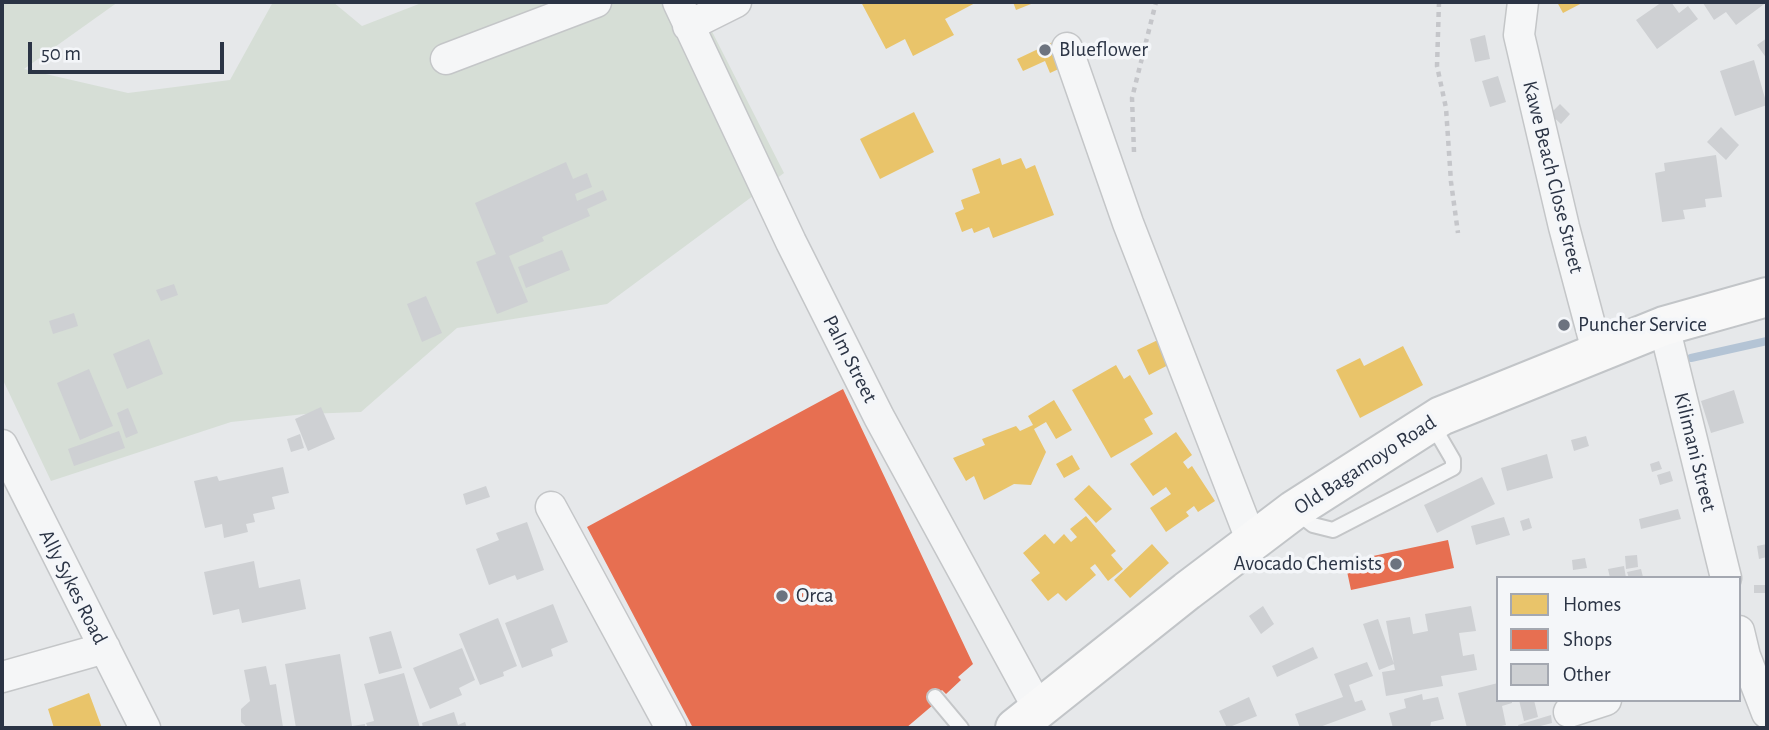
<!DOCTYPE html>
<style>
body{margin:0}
#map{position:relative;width:1769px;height:730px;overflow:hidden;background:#e6e8ea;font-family:"Alegreya Sans",sans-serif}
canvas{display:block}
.frame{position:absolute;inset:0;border:4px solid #2b3445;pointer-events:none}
.legend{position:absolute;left:1496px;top:576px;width:245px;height:126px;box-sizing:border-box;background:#f4f6f9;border:2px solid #a4a8b1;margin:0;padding:9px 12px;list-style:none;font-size:21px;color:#2b3445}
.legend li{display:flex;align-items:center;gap:14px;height:35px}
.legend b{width:35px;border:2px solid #a4a8b1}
.scale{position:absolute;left:28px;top:42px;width:196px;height:32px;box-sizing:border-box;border:4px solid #2b3445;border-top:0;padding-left:9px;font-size:21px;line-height:24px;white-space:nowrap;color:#2b3445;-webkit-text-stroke:5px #f4f6f9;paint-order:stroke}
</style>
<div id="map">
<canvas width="1769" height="730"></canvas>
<div class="frame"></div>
<ul class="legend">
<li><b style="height:19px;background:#e9c46a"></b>Homes</li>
<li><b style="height:19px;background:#e76f51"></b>Shops</li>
<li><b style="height:19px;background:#ced0d3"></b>Other</li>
</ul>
<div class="scale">50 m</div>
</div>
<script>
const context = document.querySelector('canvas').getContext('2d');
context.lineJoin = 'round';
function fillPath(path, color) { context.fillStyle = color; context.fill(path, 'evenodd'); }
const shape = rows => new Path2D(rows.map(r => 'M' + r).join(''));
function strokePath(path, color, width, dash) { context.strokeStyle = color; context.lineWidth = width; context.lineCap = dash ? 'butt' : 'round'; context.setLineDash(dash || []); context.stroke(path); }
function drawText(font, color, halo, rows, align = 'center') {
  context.font = font + ' "Alegreya Sans",sans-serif'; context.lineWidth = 7; context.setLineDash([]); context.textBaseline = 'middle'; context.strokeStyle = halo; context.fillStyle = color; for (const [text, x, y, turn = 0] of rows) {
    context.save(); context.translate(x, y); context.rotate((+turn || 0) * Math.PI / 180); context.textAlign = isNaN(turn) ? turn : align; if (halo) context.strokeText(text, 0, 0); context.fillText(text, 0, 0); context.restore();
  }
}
fillPath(shape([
 [2,2,118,2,24,69,128,93,230,80,273,2,333,2,362,26,424,2,697,2,784,173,607,304,457,328,361,412,305,414,231,422,51,481,2,378]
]), '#d6ded6');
fillPath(shape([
 [861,2,977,2,945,19,954,35,913,56,905,39,886,49],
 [1013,2,1036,2,1016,10],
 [1557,2,1584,2,1563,13],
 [1053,42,1063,67,1050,73,1045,61,1023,71,1017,59],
 [914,112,934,152,880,179,860,139],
 [1000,158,1002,165,1021,158,1026,169,1035,165,1054,215,993,238,989,227,974,233,972,228,962,232,955,213,964,209,961,200,980,193,972,169],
 [1162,338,1174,362,1149,375,1137,350],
 [1403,346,1423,385,1360,418,1336,370,1360,358,1364,366],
 [1116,365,1124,379,1130,375,1153,414,1144,419,1153,434,1111,458,1072,390],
 [1054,400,1072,430,1056,439,1046,422,1034,429,1046,452,1031,485,1014,484,984,500,974,476,966,481,953,458,985,445,982,439,1016,426,1020,431,1033,425,1028,416],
 [1176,432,1192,455,1183,462,1188,469,1192,466,1215,501,1198,512,1194,506,1186,512,1189,516,1166,532,1150,508,1171,494,1166,487,1153,496,1130,464],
 [1072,455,1080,469,1064,478,1056,464],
 [1089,485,1112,509,1096,523,1074,499],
 [1086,516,1116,551,1111,555,1123,569,1108,581,1095,564,1090,568,1096,575,1066,601,1058,593,1048,601,1031,580,1040,573,1023,553,1045,534,1054,544,1064,534,1071,542,1077,537,1070,529],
 [1152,544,1169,563,1130,598,1114,580],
 [89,693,102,728,54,728,48,709]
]), '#e9c46a');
fillPath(shape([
 [843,389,973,664,958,677,961,680,946,694,942,690,930,701,933,705,906,728,693,728,587,527],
 [1448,540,1454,568,1351,590,1345,562]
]), '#e76f51');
strokePath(shape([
 [1691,358,1767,341]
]), '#b4c4d5', 8);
fillPath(shape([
 [1662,2,1671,2,1679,13,1688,6,1698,19,1657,49,1636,20],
 [1705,2,1767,2,1736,25,1726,12,1714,20,1703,3],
 [1485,35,1490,59,1475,62,1470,39],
 [1767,38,1767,59,1757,45],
 [1754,60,1767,105,1735,116,1720,71],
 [1498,76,1506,102,1490,107,1482,81],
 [1560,104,1570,114,1561,124,1550,114],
 [1721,127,1739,145,1726,160,1707,142],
 [1716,155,1722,197,1705,199,1706,207,1683,210,1685,219,1662,222,1655,173,1665,171,1664,163],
 [566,162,573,179,587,173,592,187,575,194,577,201,603,190,607,200,587,209,590,216,542,237,544,241,509,256,528,302,497,314,476,262,496,254,475,203],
 [562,250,570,270,526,288,518,267],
 [174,284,178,295,161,301,156,290],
 [426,296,442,333,422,342,407,304],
 [74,313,78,326,53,334,49,321],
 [149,339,163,374,127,389,113,354],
 [89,369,113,426,80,440,57,383],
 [1734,390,1744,423,1711,433,1701,401],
 [321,407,335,439,308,451,295,419],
 [128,408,138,433,126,438,117,413],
 [119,431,125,448,74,466,68,449],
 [300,434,304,448,291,452,287,439],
 [1586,436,1589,446,1574,451,1571,440],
 [1547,454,1553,478,1507,491,1501,468],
 [1659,461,1662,469,1652,472,1650,464],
 [283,467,289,493,272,497,275,509,253,514,255,522,246,524,248,532,224,538,222,524,205,528,194,481,217,476,219,481],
 [1670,471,1673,481,1660,485,1657,475],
 [1482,477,1495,504,1437,533,1424,505],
 [486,486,490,497,466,505,463,494],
 [1678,509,1681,519,1641,529,1639,519],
 [1504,517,1510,535,1476,545,1471,526],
 [1529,518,1532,528,1523,531,1520,521],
 [527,522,544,570,517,580,515,575,489,585,476,549,499,540,496,533],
 [1767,544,1767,557,1759,559,1757,546],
 [1637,555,1638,567,1626,569,1625,556],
 [1585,558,1587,568,1573,570,1572,560],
 [254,561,259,588,300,579,306,609,242,623,239,609,213,615,204,572],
 [1624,566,1626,578,1610,578,1608,569],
 [1641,569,1643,577,1629,578,1627,572],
 [1754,585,1765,585,1765,593,1754,593],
 [553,604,568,642,551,649,553,656,522,668,505,623],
 [1263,606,1274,624,1261,634,1249,616],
 [1471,606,1476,631,1459,633,1463,656,1474,654,1477,670,1441,676,1443,686,1386,696,1382,672,1395,670,1386,621,1410,617,1413,634,1428,631,1425,614],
 [498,618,517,666,503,672,504,676,480,685,459,634],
 [1378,619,1394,664,1379,670,1363,624],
 [391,631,402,668,379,674,369,637],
 [1313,647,1318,658,1277,677,1272,666],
 [462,648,475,680,459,688,462,695,430,709,413,668],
 [340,654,352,726,365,724,365,728,296,728,285,664],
 [1367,662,1373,676,1349,685,1355,702,1362,700,1366,710,1317,728,1300,728,1295,714,1343,697,1334,674],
 [266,666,270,685,276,684,283,727,248,728,241,722,241,709,250,701,244,670],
 [404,673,420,728,368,728,366,723,374,721,364,684],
 [1498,683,1498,700,1512,700,1512,703,1502,706,1506,725,1492,728,1467,728,1458,693],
 [1422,694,1423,700,1438,697,1444,719,1431,722,1430,728,1393,728,1389,713,1406,708,1404,699],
 [1249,697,1257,716,1227,728,1219,711],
 [1519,700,1534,700,1538,717,1524,721],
 [454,712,458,725,465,722,467,728,423,728,422,723],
 [1551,715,1552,723,1533,728,1519,728,1518,725]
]), '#ced0d3');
const lane = shape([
 [1295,511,1313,525,1333,530,1453,468,1453,460,1432,424],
 [935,697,961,728]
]);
const street = shape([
 [678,2,791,242,879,417,1038,708],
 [1523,2,1519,35,1564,227,1597,351],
 [688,26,736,2],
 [1067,48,1128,223,1252,542],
 [446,59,596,2],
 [1664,326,1726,578],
 [2,445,145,728],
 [551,507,671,728],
 [1739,631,1745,656,1767,713],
 [2,677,105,648],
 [1569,712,1606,700]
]);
const primary = shape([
 [1015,728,1187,591,1294,510,1441,416,1664,326,1767,297]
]);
strokePath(lane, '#c4c6c8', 18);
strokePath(street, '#c4c6c8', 33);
strokePath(primary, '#c2c5c8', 42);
strokePath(shape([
 [1439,2,1437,66,1446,108,1451,182,1458,233],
 [1134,152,1132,98,1156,2]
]), '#c5c6ca', 4.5, [5, 5]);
strokePath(lane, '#f5f6f7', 14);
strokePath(street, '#f5f6f7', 30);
strokePath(primary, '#f8f8f8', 38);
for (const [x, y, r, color] of [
 [1045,50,7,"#6c737f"],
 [1564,325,7,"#6c737f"],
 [1396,564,7,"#6c737f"],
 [782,596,7,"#6c737f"]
]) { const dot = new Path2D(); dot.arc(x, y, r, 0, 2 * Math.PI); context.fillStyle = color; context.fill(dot); strokePath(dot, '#f4f6f9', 2.5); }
drawText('21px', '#2b3445', '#f4f6f9', [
 ["Blueflower",1059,50],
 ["Puncher Service",1578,325],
 ["Avocado Chemists",1382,564,"right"],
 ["Orca",796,596]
], 'left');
drawText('21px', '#2b3445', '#f4f6f9', [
 ["Kawe Beach Close Street",1553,177,76],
 ["Palm Street",850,359,63],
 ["Kilimani Street",1695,452,76],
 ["Old Bagamoyo Road",1365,465,-33],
 ["Ally Sykes Road",73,587,63]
]);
</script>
